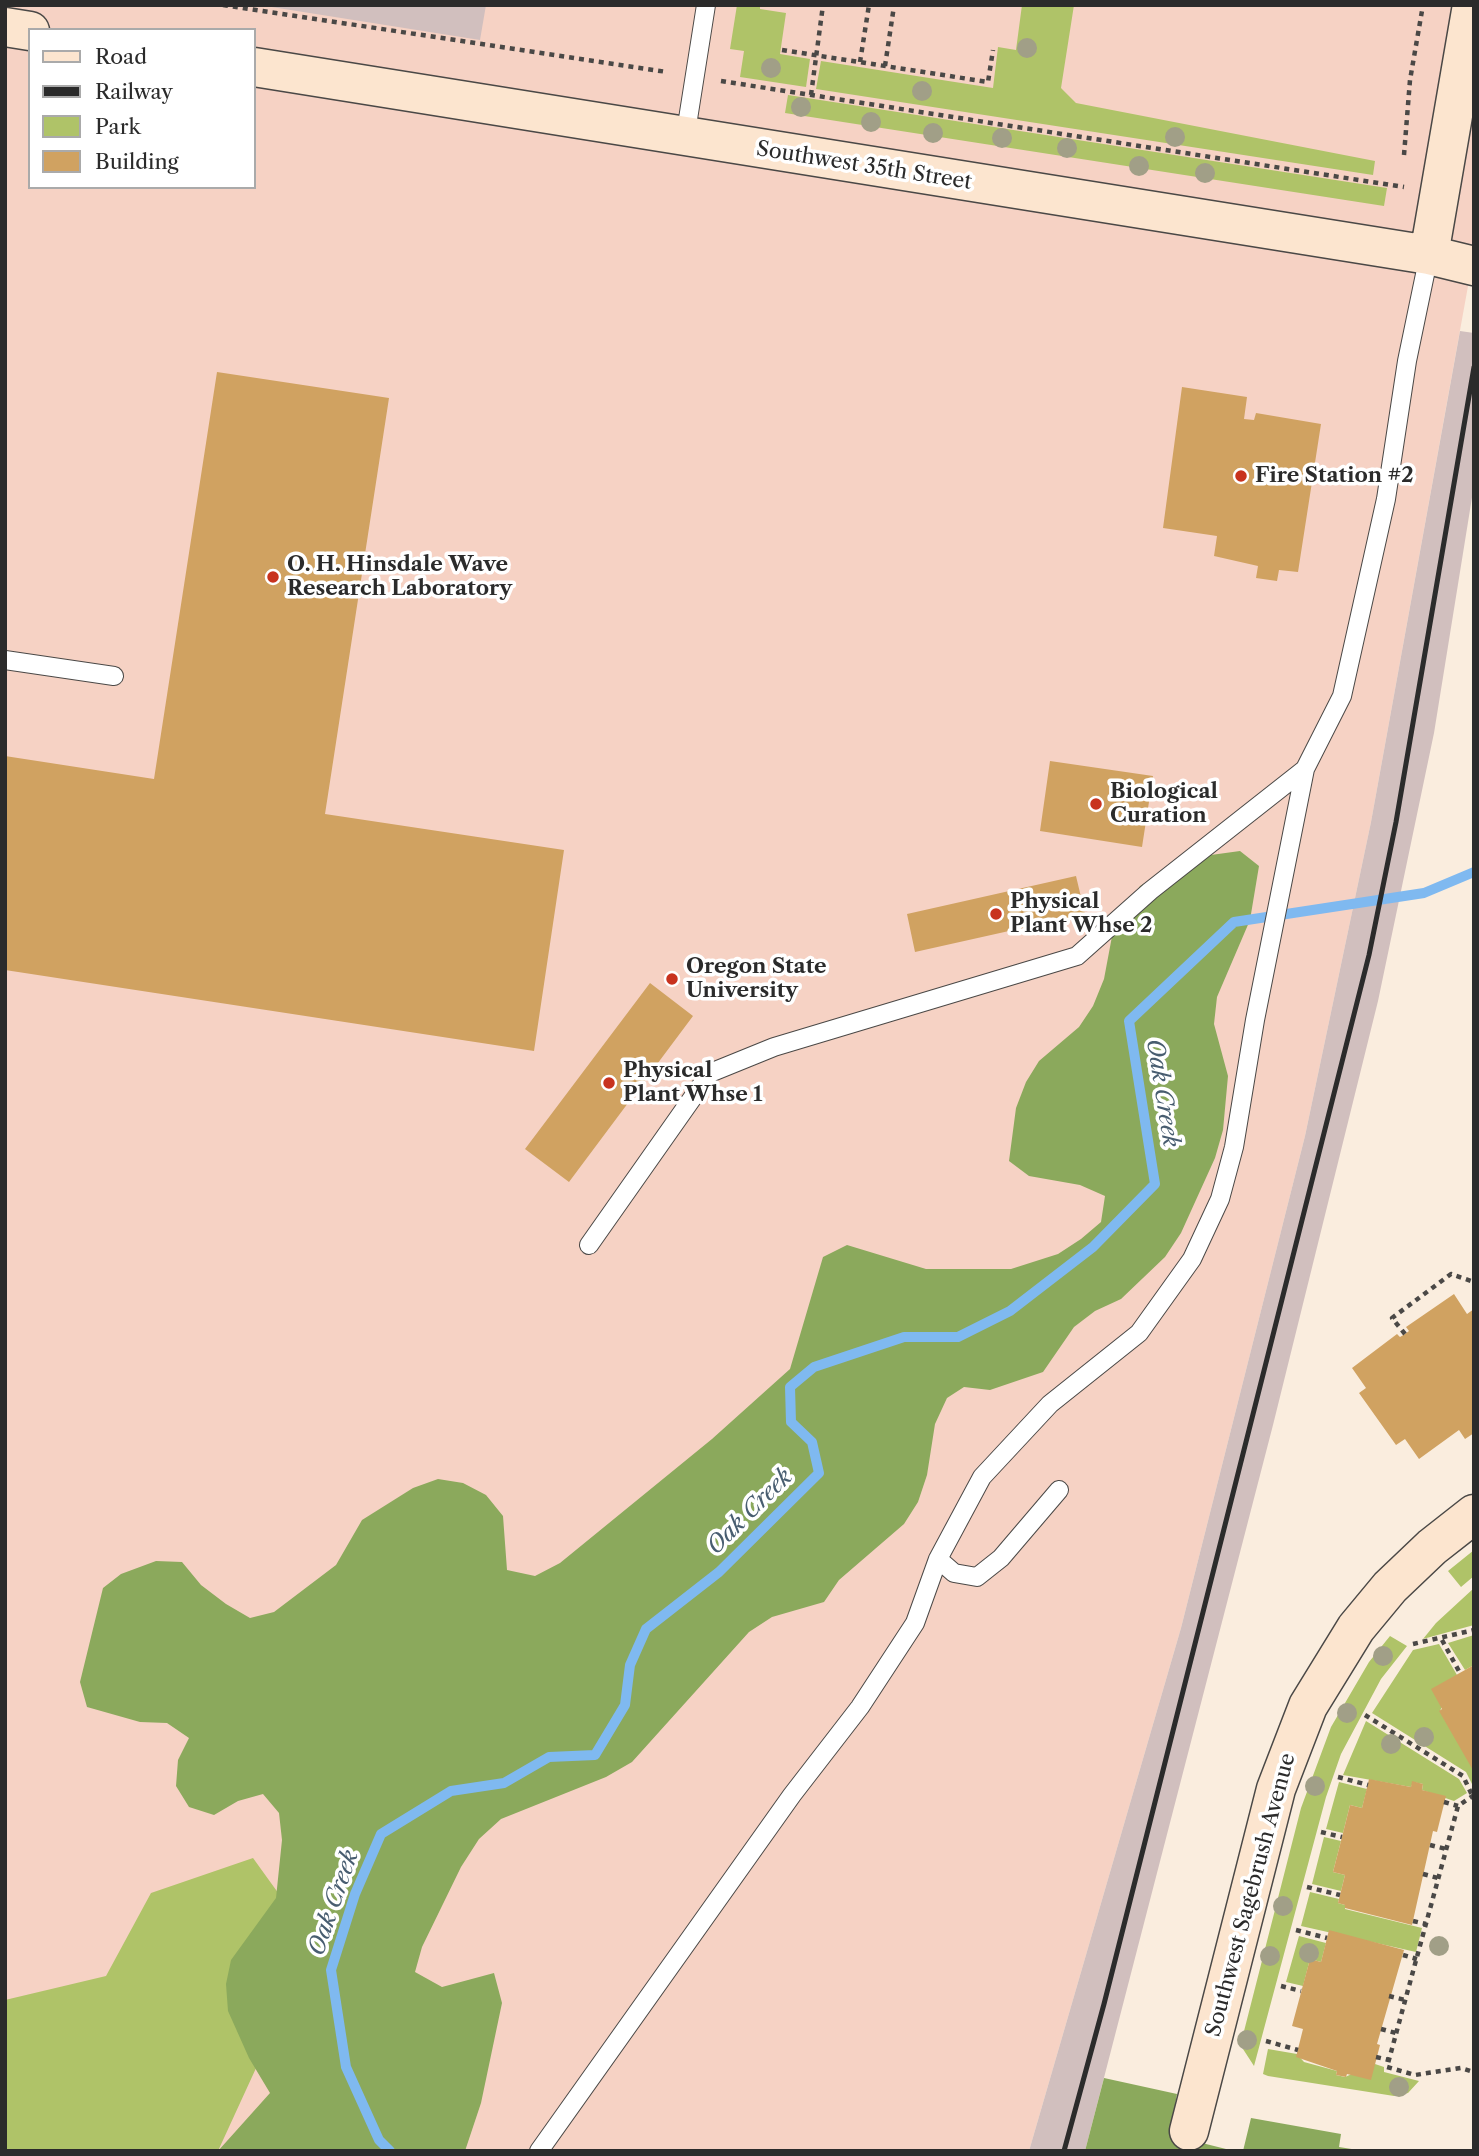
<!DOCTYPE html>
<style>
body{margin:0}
#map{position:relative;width:1479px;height:2156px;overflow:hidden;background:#faedde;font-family:"Libre Caslon Text",serif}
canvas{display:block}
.frame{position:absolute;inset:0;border:7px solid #2b2b2b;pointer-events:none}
.legend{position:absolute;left:28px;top:28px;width:228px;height:161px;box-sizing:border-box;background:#fff;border:2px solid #aaa;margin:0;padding:9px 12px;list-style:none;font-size:21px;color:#2b2b2b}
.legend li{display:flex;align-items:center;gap:14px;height:35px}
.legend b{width:35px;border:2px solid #aaa}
</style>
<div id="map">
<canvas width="1479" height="2156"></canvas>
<div class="frame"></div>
<ul class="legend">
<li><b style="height:9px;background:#fce5cf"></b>Road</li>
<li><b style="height:9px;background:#2b2b2b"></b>Railway</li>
<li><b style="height:19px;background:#afc368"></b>Park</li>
<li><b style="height:19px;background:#d0a261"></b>Building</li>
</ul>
</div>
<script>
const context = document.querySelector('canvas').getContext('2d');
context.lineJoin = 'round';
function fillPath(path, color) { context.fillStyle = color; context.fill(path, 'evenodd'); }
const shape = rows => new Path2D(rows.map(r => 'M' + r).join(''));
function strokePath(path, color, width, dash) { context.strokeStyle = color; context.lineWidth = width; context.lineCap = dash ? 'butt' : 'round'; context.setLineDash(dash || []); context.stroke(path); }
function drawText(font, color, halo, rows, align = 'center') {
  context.font = font + ' "Libre Caslon Text",serif'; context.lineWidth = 7; context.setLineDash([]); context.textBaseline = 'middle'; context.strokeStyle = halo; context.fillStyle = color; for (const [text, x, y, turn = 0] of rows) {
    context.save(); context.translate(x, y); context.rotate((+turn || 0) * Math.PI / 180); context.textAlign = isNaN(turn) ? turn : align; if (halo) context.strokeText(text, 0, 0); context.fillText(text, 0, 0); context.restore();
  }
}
fillPath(shape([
 [5,5,1474,5,1474,253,1371,822,1305,1136,1181,1628,1029,2151,5,2151],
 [30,30,254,30,254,187,30,187]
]), '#f6d2c4');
fillPath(shape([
 [259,5,486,5,480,40],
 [1460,331,1474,333,1474,485,1434,733,1378,1001,1273,1425,1085,2151,1029,2151,1181,1628,1305,1136,1371,822]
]), '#d1bfbe');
fillPath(shape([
 [737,5,760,5,760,9,786,13,780,54,810,59,806,87,740,77,744,51,730,49],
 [1022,5,1074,5,1061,88,1076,103,1375,161,1373,175,816,89,821,61,993,88,998,47,1016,50],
 [788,95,1387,188,1384,206,785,113],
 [1474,1550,1474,1576,1461,1587,1448,1571],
 [1474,1588,1474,1625,1423,1639,1436,1623],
 [1474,1635,1474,1665,1465,1670,1448,1643],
 [1390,1636,1407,1646,1381,1679,1341,1754,1326,1797,1254,2066,1243,2049,1242,2039,1301,1808,1331,1727,1369,1662],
 [1439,1644,1457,1675,1440,1711,1474,1768,1474,1788,1466,1772,1372,1713,1413,1650],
 [1366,1721,1459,1779,1467,1793,1454,1801,1422,1790,1423,1784,1413,1782,1411,1787,1343,1775],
 [1339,1782,1367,1789,1362,1808,1350,1805,1343,1833,1326,1829],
 [1324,1837,1341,1841,1333,1872,1345,1875,1341,1891,1312,1884],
 [253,1858,289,1908,257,2066,218,2151,5,2151,5,2000,106,1976,151,1893],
 [1310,1892,1339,1899,1338,1903,1345,1905,1345,1909,1422,1928,1416,1952,1301,1926],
 [1299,1936,1326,1943,1321,1962,1310,1959,1303,1986,1286,1982],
 [1268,2049,1297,2054,1304,2062,1337,2071,1336,2075,1345,2077,1375,2064,1384,2067,1384,2072,1419,2081,1408,2093,1394,2096,1268,2076,1263,2074]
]), '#afc368');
fillPath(shape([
 [1240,851,1259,866,1250,920,1217,997,1214,1024,1228,1076,1223,1130,1215,1158,1181,1233,1165,1257,1121,1299,1095,1311,1074,1327,1043,1372,990,1390,964,1387,947,1398,935,1424,927,1475,918,1502,904,1524,839,1580,824,1602,772,1617,749,1632,632,1762,606,1777,501,1819,479,1839,461,1867,422,1947,415,1972,442,1987,494,1973,502,2003,481,2103,465,2151,218,2151,270,2093,249,2058,228,2011,226,1984,231,1960,276,1898,282,1840,279,1813,263,1794,238,1801,214,1815,189,1807,176,1786,178,1760,189,1738,167,1723,140,1722,87,1707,80,1682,103,1588,121,1574,156,1561,182,1562,201,1585,226,1604,250,1618,274,1612,336,1565,362,1520,413,1488,438,1479,463,1483,486,1495,503,1516,507,1570,535,1576,560,1563,712,1439,790,1369,823,1257,847,1245,926,1269,1011,1269,1058,1254,1081,1239,1101,1222,1105,1196,1080,1185,1029,1176,1009,1161,1016,1108,1026,1082,1039,1061,1079,1027,1093,1006,1104,979,1113,931,1140,886,1189,858],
 [1104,2078,1177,2094,1170,2135,1234,2151,1085,2151],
 [1251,2118,1341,2134,1339,2147,1364,2151,1243,2151]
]), '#8ba95c');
strokePath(shape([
 [390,2151,379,2140,346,2067,331,1970,355,1894,381,1834,451,1791,504,1783,549,1757,595,1755,625,1705,630,1665,646,1629,719,1572,819,1473,812,1442,791,1422,790,1387,814,1367,904,1337,958,1337,1010,1311,1093,1247,1155,1184,1129,1021,1234,922,1424,893,1474,872]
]), '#7fb9f0', 10);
fillPath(shape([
 [217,372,389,398,325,814,564,850,534,1051,5,970,5,756,154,779],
 [1182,387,1247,397,1244,419,1254,420,1256,413,1321,424,1298,572,1279,570,1277,581,1256,578,1258,566,1214,556,1217,536,1163,528],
 [1050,761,1153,776,1142,847,1040,831],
 [1076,876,1085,914,915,952,907,914],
 [650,983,693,1016,569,1182,525,1149],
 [1454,1294,1467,1314,1474,1309,1474,1433,1465,1439,1459,1430,1419,1459,1405,1439,1396,1445,1359,1393,1366,1388,1352,1368,1397,1334,1400,1337,1405,1334,1409,1331,1406,1327],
 [1474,1665,1474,1772,1439,1711,1442,1709,1431,1689],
 [1369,1779,1411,1787,1412,1781,1423,1784,1422,1790,1446,1796,1437,1832,1433,1831,1412,1925,1345,1908,1345,1905,1338,1903,1345,1875,1333,1872,1342,1837,1350,1805,1362,1808],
 [1329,1930,1404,1950,1377,2044,1380,2045,1371,2080,1347,2074,1346,2077,1336,2075,1337,2071,1296,2057,1303,2029,1292,2026,1310,1959,1321,1962]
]), '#d0a261');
const lane = shape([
 [685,138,706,5],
 [5,660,114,676],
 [589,1245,710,1073,774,1047,1077,956,1150,891,1305,769,1342,696,1386,499,1407,361,1429,255],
 [938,1559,954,1573,977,1577,1001,1558,1059,1490],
 [539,2151,792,1795,860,1707,915,1623,938,1559,982,1477,1050,1404,1139,1333,1192,1259,1220,1199,1234,1147,1255,1020,1305,769]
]);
const secondary = shape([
 [5,27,30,31],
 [254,67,1429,255,1474,266],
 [1429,255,1472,5],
 [1189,2131,1276,1789,1308,1706,1356,1628,1390,1587,1432,1547,1474,1514]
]);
strokePath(lane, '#4a4846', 20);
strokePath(secondary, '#4a4846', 41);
strokePath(shape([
 [223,5,667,72],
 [782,50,988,82,993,50],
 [860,62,869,5],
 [885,66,894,6],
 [721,81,1404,187],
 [811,95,823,5],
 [1404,155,1410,80,1423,5],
 [1405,1334,1392,1318,1451,1274,1474,1282],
 [1442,1640,1460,1673],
 [1413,1644,1474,1630],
 [1365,1715,1463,1776,1472,1795],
 [1338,1777,1368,1785],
 [1474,1795,1458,1806,1387,2067,1415,2075,1461,2068,1474,2072],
 [1444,1802,1458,1806],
 [1321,1832,1342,1837],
 [1430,1845,1446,1849],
 [1423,1874,1438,1878],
 [1307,1887,1340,1895],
 [1413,1921,1426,1924],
 [1296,1930,1327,1938],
 [1403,1955,1417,1959],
 [1281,1986,1301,1991],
 [1389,1996,1405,2000],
 [1381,2029,1396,2033],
 [1266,2041,1298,2050],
 [1376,2057,1389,2060]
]), '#4a4846', 4.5, [5, 5]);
strokePath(lane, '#fff', 18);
strokePath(secondary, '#fce5cf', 38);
strokePath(shape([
 [1064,2151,1104,2004,1369,955,1396,822,1474,367]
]), '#2b2b2b', 5);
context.fillStyle = '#a19f87';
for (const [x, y] of [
 [1027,48],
 [771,68],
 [922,91],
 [801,107],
 [871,122],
 [933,133],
 [1175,137],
 [1002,138],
 [1067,148],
 [1139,166],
 [1205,173],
 [1383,1656],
 [1347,1713],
 [1424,1737],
 [1391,1744],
 [1315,1786],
 [1283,1906],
 [1439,1946],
 [1309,1953],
 [1270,1956],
 [1247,2040],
 [1399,2087]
]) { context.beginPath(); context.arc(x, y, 10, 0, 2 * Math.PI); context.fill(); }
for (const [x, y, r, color] of [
 [1241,476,7,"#c8321e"],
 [273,577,7,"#c8321e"],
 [1096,804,7,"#c8321e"],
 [996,914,7,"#c8321e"],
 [672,979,7,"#c8321e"],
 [609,1083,7,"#c8321e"]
]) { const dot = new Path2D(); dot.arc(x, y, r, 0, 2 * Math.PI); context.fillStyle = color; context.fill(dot); strokePath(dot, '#fff', 2.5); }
drawText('21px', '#2b2b2b', '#fff', [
 ["Southwest 35th Street",864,166,9],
 ["Southwest Sagebrush Avenue",1251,1895,-75]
]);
drawText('bold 21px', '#2b2b2b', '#fff', [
 ["Fire Station #2",1255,476],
 ["O. H. Hinsdale Wave",287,565],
 ["Research Laboratory",287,589],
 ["Biological",1110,792],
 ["Curation",1110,816],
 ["Physical",1010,902],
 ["Plant Whse 2",1010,926],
 ["Oregon State",686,967],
 ["University",686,991],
 ["Physical",623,1071],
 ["Plant Whse 1",623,1095]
], 'left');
drawText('italic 23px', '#485d70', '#fff', [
 ["Oak Creek",1162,1093,81],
 ["Oak Creek",750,1512,-45],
 ["Oak Creek",334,1903,-71]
]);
</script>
